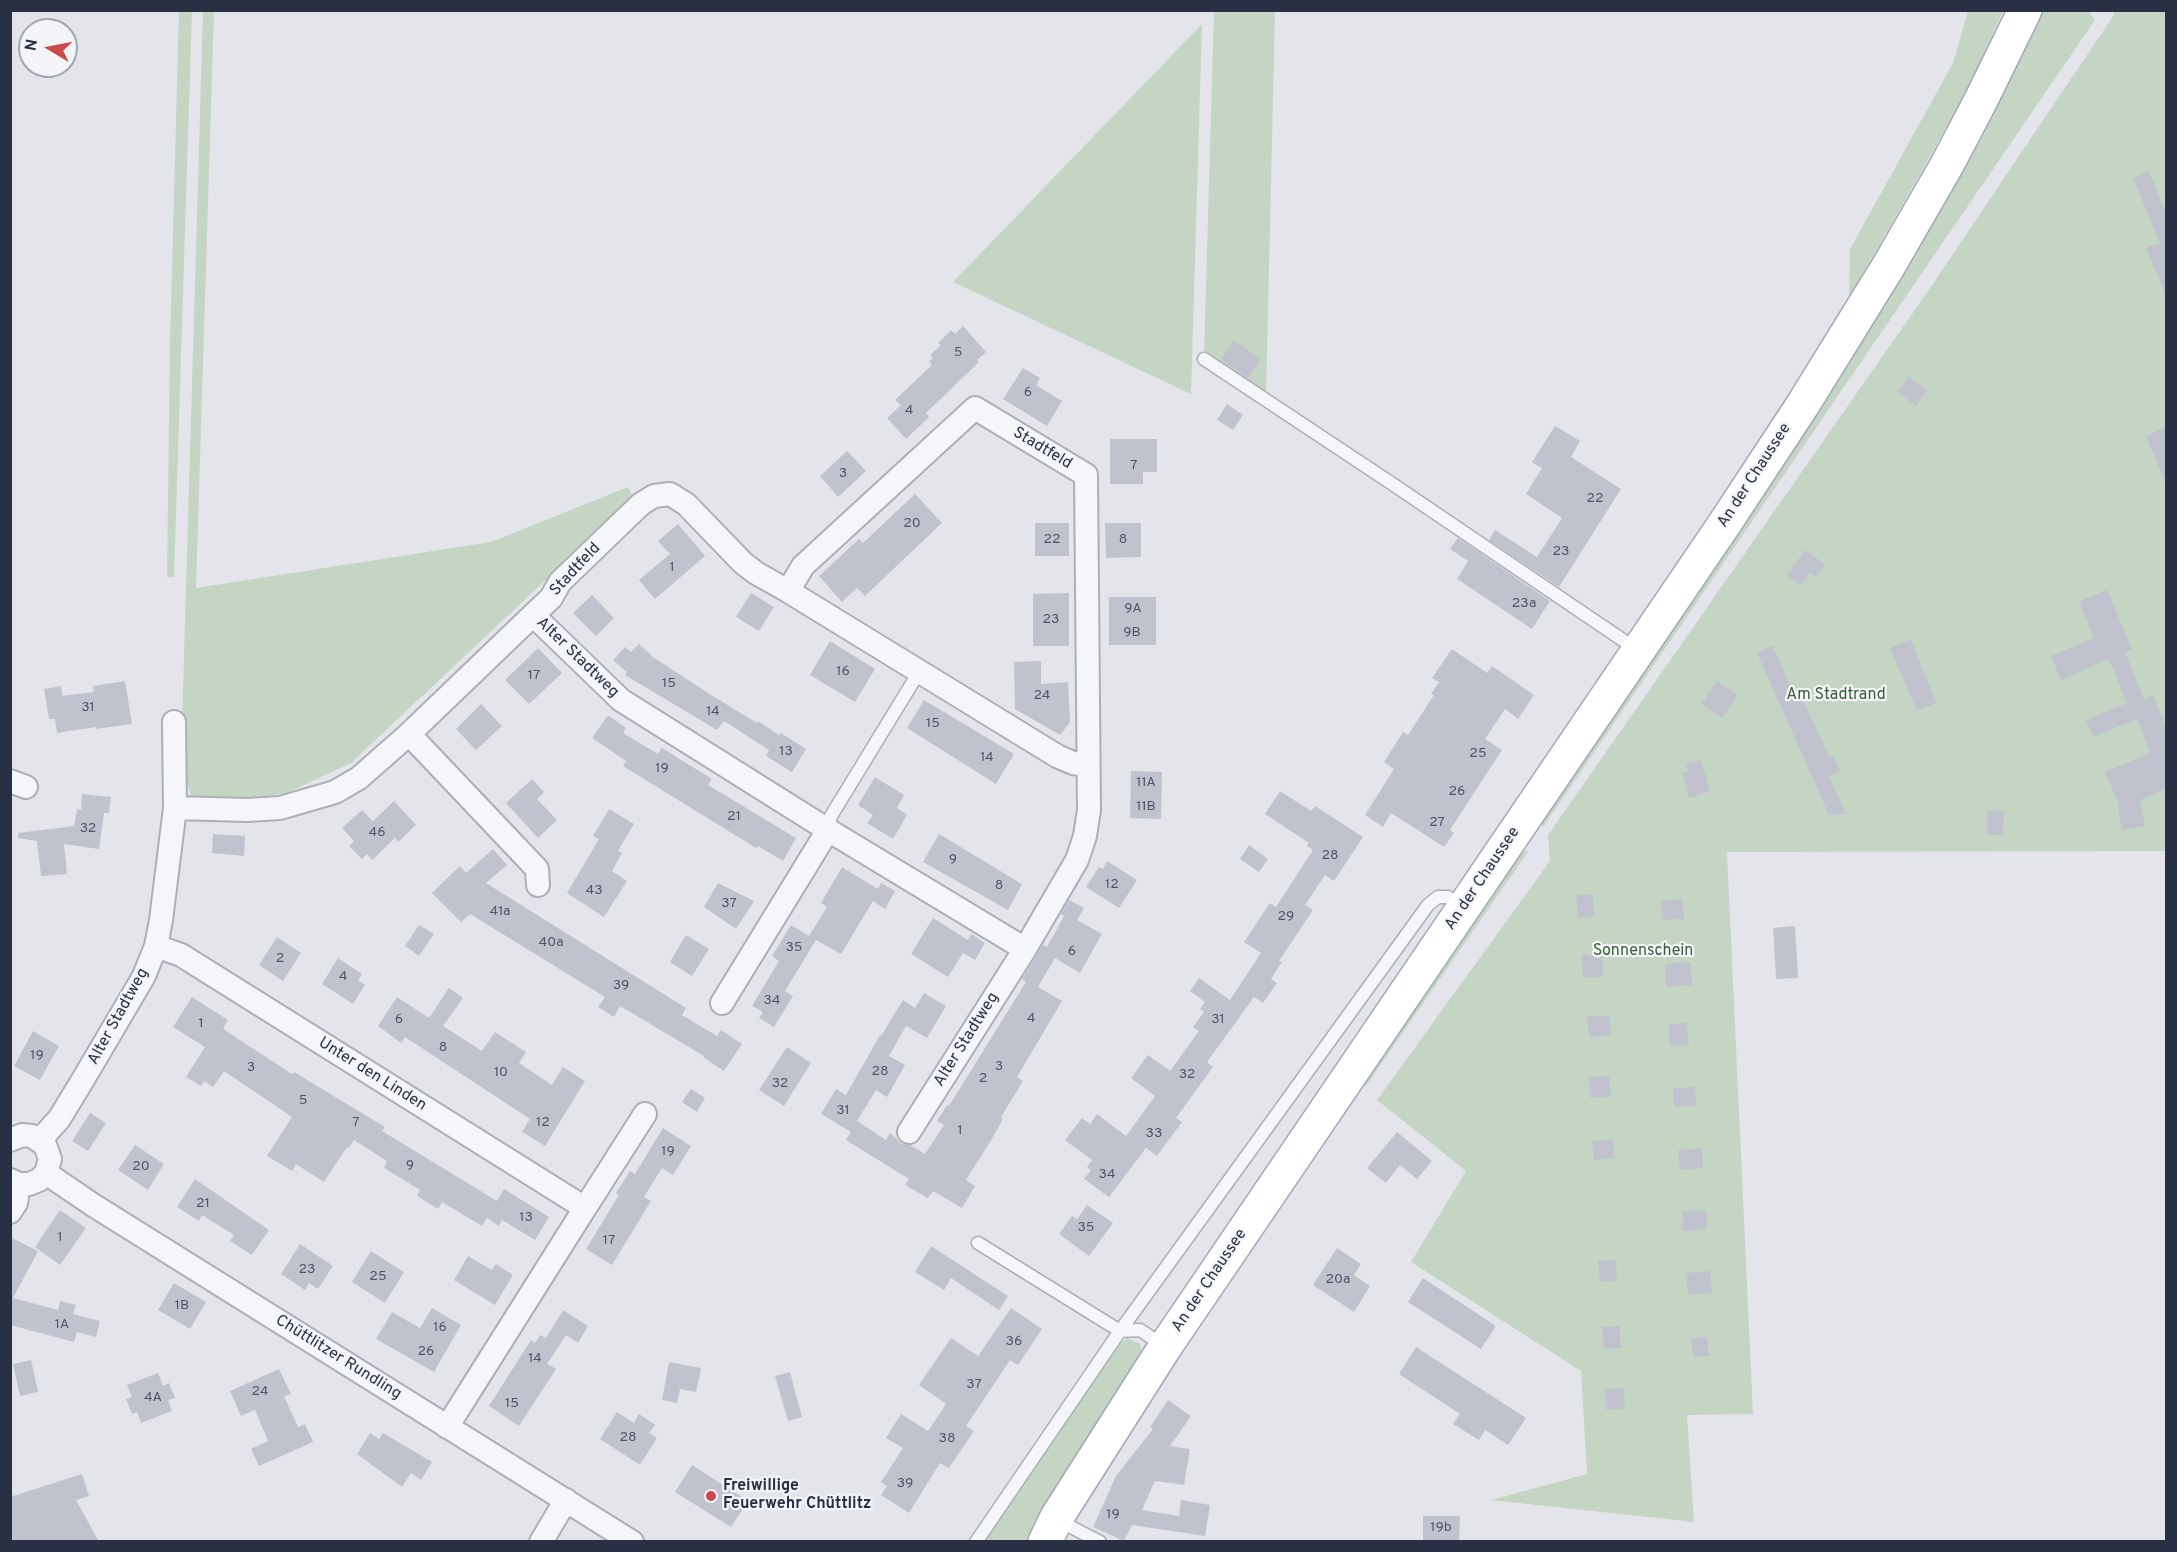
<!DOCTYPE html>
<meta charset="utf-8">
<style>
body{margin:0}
#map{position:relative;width:2177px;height:1552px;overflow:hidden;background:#e3e5eb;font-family:Overpass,sans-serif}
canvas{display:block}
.frame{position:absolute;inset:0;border:12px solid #2a3043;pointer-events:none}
.north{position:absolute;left:18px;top:18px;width:60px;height:60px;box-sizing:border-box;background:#f2f4f8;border:2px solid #a2a6b0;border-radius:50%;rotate:280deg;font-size:16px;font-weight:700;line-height:24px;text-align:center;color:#2a3043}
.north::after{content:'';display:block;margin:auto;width:21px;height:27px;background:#ce4949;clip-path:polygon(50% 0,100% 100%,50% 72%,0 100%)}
</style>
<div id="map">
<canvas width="2177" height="1552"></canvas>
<div class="frame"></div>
<div class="north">N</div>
</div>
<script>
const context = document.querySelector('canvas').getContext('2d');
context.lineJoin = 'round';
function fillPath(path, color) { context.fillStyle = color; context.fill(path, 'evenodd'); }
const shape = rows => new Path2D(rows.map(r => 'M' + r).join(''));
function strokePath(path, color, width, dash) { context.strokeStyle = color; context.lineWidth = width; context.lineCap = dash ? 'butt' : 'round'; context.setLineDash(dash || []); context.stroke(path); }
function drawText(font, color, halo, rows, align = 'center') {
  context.font = font + ' Overpass,sans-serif'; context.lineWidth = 4.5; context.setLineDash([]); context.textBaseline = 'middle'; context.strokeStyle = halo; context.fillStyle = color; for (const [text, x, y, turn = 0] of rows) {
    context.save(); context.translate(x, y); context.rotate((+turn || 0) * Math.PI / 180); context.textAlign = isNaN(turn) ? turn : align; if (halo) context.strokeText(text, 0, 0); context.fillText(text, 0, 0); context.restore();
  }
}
fillPath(shape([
 [214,10,196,588,491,542,628,487,633,498,351,763,289,792,256,798,191,796,181,757,203,11],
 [192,11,174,577,167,577,170,342,179,11],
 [1214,11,1275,11,1266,397,1204,354],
 [1968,11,2003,11,1961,102,1849,298,1850,249,1953,63],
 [2040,11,2088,10,2095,20,1543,827,1540,822],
 [2113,11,2166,11,2166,851,1727,852,1753,1414,1687,1415,1694,1522,1491,1500,1587,1474,1581,1371,1411,1262,1466,1171,1377,1100,1550,861,1548,835,1926,294,2114,15],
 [1202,24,1191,394,953,282],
 [1529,850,1366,1086,1359,1081,1513,854],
 [1127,1338,1140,1344,1143,1358,1076,1457,1029,1541,983,1542,1111,1352]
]), '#c5d5c4');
fillPath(shape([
 [2149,171,2166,214,2166,295,2146,248,2160,243,2133,178],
 [963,326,986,352,977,360,979,362,926,413,929,417,906,439,887,418,901,405,895,400,932,365,929,361,933,358,930,355,941,345,938,343,951,330,955,334],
 [1234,340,1261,359,1248,378,1221,360],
 [1023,368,1040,378,1036,385,1062,401,1047,426,1003,399],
 [1909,377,1927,390,1916,406,1897,392],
 [1227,404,1243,415,1233,430,1217,420],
 [1555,426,1580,441,1571,457,1621,489,1559,587,1489,540,1495,530,1537,557,1562,518,1526,494,1542,468,1532,462],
 [2166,427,2166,484,2146,436],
 [1110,439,1157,439,1157,472,1143,472,1143,484,1110,484],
 [847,451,866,471,838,497,820,476],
 [915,494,942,523,865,596,857,588,842,602,819,576,859,539,863,543],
 [1035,523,1069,523,1069,556,1035,556],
 [1105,523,1141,523,1141,557,1106,558],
 [678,524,705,556,655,599,639,580,670,554,658,541],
 [1458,538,1550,601,1532,629,1457,579,1468,561,1450,549],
 [1805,550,1825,564,1816,577,1810,573,1801,585,1787,575],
 [2107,590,2132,649,2125,652,2144,699,2153,695,2166,729,2166,791,2165,789,2140,800,2145,826,2122,830,2117,800,2105,772,2150,753,2137,719,2093,737,2086,720,2127,703,2109,659,2061,680,2051,656,2094,638,2079,601],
 [751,593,774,607,759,631,736,617],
 [1069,593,1069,646,1033,646,1033,594],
 [592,595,614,618,596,636,573,613],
 [1109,597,1156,597,1156,645,1109,645],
 [1911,639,1936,703,1917,711,1890,648],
 [830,641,875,669,855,702,810,675],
 [639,644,653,657,708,693,757,723,758,721,779,735,781,733,806,749,792,772,766,756,769,750,724,721,717,730,625,675,627,672,613,660,625,647,631,652],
 [1773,646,1797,701,1803,699,1829,757,1833,756,1840,771,1829,776,1846,814,1829,815,1757,653],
 [538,648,562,673,529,704,505,680],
 [1452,649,1487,673,1492,666,1534,695,1518,719,1505,709,1485,739,1502,750,1450,830,1454,833,1444,847,1391,813,1383,827,1365,815,1394,769,1384,762,1403,732,1408,735,1434,695,1431,694,1439,682,1432,678],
 [1041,661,1041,684,1068,682,1070,722,1060,735,1015,709,1014,662],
 [125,681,132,724,96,729,96,727,57,733,55,719,49,719,44,689,61,686,62,696,94,692,93,686],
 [1717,681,1738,695,1722,718,1701,704],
 [924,700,1014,754,996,784,907,728],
 [481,704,502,726,476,750,456,729],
 [608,715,626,728,623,733,658,754,662,748,712,779,708,785,796,838,783,861,758,846,756,848,623,766,626,761,592,738],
 [1701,760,1710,791,1689,798,1682,773,1688,772,1686,764],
 [1131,771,1162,772,1161,819,1130,818],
 [875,777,904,795,897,808,907,815,893,839,867,823,873,815,858,805],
 [532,779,544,792,537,799,557,820,538,838,506,803],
 [1280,791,1311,811,1315,806,1363,837,1334,881,1325,875,1305,905,1313,910,1279,961,1282,962,1271,979,1277,983,1263,1003,1254,997,1207,1062,1213,1067,1176,1118,1182,1122,1157,1156,1146,1148,1109,1197,1084,1179,1091,1170,1087,1167,1092,1160,1065,1140,1082,1118,1090,1124,1097,1114,1126,1136,1155,1096,1131,1078,1148,1055,1170,1071,1199,1031,1193,1027,1204,1012,1200,1009,1205,1002,1190,991,1199,978,1230,1000,1261,953,1244,942,1270,903,1276,907,1313,850,1307,846,1309,843,1265,814],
 [82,794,111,797,109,813,104,813,99,849,64,844,67,874,41,876,37,841,18,838,18,833,74,826,77,809,81,810],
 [394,801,416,825,398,842,395,838,372,860,367,854,362,859,349,846,354,841,342,828,362,810,373,821],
 [609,809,634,824,618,851,622,853,612,871,627,881,604,917,567,893,599,839,593,836],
 [1987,810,2004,811,2003,835,1987,835],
 [213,834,245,836,244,856,212,853],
 [939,834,1022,884,1008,910,923,862],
 [1249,845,1268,859,1259,872,1240,859],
 [493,849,507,865,486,883,686,1008,682,1015,717,1036,721,1030,742,1044,724,1071,703,1057,704,1056,620,1006,614,1017,598,1007,605,997,470,914,461,922,432,893,460,866,466,873],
 [1107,861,1137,880,1119,908,1086,887,1099,867,1103,869],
 [842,867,878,889,881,883,895,891,885,909,873,901,841,954,816,940,785,991,793,996,774,1027,759,1018,763,1012,752,1006,779,961,772,956,791,925,809,936,827,907,821,903],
 [718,883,754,901,736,929,704,907],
 [1593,894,1594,917,1578,918,1576,895],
 [1683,899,1684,919,1662,920,1661,901],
 [1069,900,1084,908,1077,920,1102,934,1080,973,1055,958,1038,987,1062,1001,1017,1077,1023,1081,1001,1117,1003,1119,990,1142,966,1180,975,1186,962,1208,933,1191,928,1198,905,1185,909,1179,846,1140,851,1132,821,1114,836,1089,846,1095,880,1035,881,1036,903,1000,915,1008,924,993,946,1006,927,1038,906,1026,889,1056,905,1065,887,1097,876,1090,857,1121,886,1140,890,1133,902,1144,910,1145,925,1154,944,1125,937,1121,947,1105,949,1106,1016,998,1026,982,1022,979,1043,945,1047,947,1064,916,1061,914],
 [933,918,968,940,971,934,985,943,975,960,963,953,948,977,911,954],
 [419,925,434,934,419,956,405,946],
 [1795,926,1798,978,1776,979,1773,928],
 [686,935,709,949,692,976,670,962],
 [277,937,301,953,283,981,259,965],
 [1602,954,1603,977,1583,978,1581,955],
 [338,958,362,974,358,980,365,985,353,1004,322,984],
 [1691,962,1692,985,1666,987,1665,964],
 [449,988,463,998,443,1026,482,1051,495,1032,526,1052,519,1063,552,1085,563,1067,585,1081,545,1146,522,1132,530,1119,405,1037,401,1043,378,1026,397,997,429,1018],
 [192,997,228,1020,223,1029,292,1074,294,1072,385,1127,382,1131,497,1201,504,1189,549,1217,535,1240,502,1220,499,1226,487,1218,482,1226,442,1202,438,1209,417,1196,420,1190,384,1168,387,1161,354,1140,349,1148,347,1147,324,1182,296,1164,292,1171,267,1156,292,1117,224,1071,213,1087,204,1081,201,1086,186,1077,205,1047,173,1027],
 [1610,1015,1611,1035,1589,1037,1587,1017],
 [1687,1023,1689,1045,1670,1046,1669,1024],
 [33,1031,59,1046,40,1080,14,1066],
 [787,1047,811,1063,784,1106,759,1090],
 [1609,1076,1611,1096,1590,1098,1589,1077],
 [1695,1087,1696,1106,1674,1107,1673,1088],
 [691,1089,705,1098,697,1112,682,1102],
 [90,1113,106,1123,88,1151,72,1141],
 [663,1128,691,1146,673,1175,662,1168,644,1197,651,1201,612,1265,586,1249,619,1195,616,1193,630,1171,635,1174],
 [1397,1132,1432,1161,1417,1179,1400,1165,1386,1183,1367,1168],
 [1613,1139,1614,1158,1594,1160,1592,1141],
 [135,1145,164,1164,148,1190,118,1170],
 [1702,1148,1703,1168,1680,1170,1678,1150],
 [195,1179,269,1230,252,1255,230,1241,234,1235,202,1215,199,1221,177,1207],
 [1087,1205,1113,1223,1089,1256,1059,1234,1072,1216,1077,1219],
 [60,1210,86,1228,60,1265,35,1247],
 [1706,1210,1707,1229,1683,1231,1682,1211],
 [10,1237,38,1251,13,1298,58,1310,60,1301,76,1305,73,1314,100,1321,96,1337,77,1332,74,1342,10,1325],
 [300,1244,333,1266,318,1289,309,1283,305,1290,281,1274],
 [931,1246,1008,1296,999,1310,951,1278,944,1290,915,1272],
 [1337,1248,1361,1264,1354,1275,1370,1286,1354,1312,1313,1285],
 [371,1251,404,1272,385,1303,352,1282],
 [468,1256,492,1270,496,1264,513,1275,495,1305,454,1280],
 [1616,1260,1617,1281,1600,1282,1598,1261],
 [1710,1271,1712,1293,1688,1295,1686,1273],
 [1423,1278,1496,1326,1481,1349,1408,1302],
 [174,1283,206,1302,190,1329,158,1310],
 [432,1308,461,1325,434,1372,376,1339,392,1312,420,1328],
 [1011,1308,1042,1329,1018,1365,1010,1360,966,1426,974,1431,949,1468,940,1463,909,1513,881,1495,887,1486,881,1482,903,1448,886,1438,901,1414,928,1431,946,1404,919,1385,951,1338,978,1356],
 [563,1310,588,1326,578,1343,566,1335,547,1364,556,1369,519,1426,489,1406,531,1340,535,1343,540,1335,546,1338],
 [1619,1326,1621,1348,1604,1349,1602,1327],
 [1707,1337,1709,1356,1693,1357,1691,1338],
 [1416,1347,1526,1418,1508,1445,1485,1430,1479,1440,1453,1424,1460,1414,1399,1374],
 [31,1360,38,1392,20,1396,13,1364],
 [669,1362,701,1368,696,1392,680,1389,677,1403,662,1400],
 [279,1369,291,1394,284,1396,298,1427,305,1424,313,1442,259,1466,251,1449,268,1441,255,1410,241,1416,230,1391],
 [790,1372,802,1417,788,1421,775,1376],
 [158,1373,163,1386,169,1383,175,1398,168,1400,172,1411,141,1423,137,1412,132,1414,126,1399,132,1397,127,1385],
 [1624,1388,1625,1409,1606,1410,1605,1389],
 [1168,1400,1191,1416,1170,1446,1190,1449,1184,1485,1155,1481,1142,1510,1179,1516,1181,1500,1210,1505,1205,1536,1132,1525,1124,1541,1093,1527,1116,1476,1153,1429,1150,1427],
 [617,1412,634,1423,639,1414,655,1425,649,1433,657,1438,640,1465,600,1439],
 [370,1433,379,1439,383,1433,432,1462,421,1480,411,1473,402,1487,357,1454],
 [692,1465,748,1501,731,1527,675,1492],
 [82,1474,89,1496,76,1500,99,1542,10,1542,10,1497],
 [1423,1516,1460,1516,1459,1541,1423,1540]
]), '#c0c3ce');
const service = shape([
 [1204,359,1391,483,1636,649],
 [828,830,831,816,919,672],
 [978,1243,1120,1331,1140,1330,1164,1346],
 [1059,1519,1073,1528,1100,1542],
 [976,1542,1120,1331,1428,905,1438,897,1448,897,1462,907]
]);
const minor = shape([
 [788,591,1057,756,1073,763,1088,765],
 [533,615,551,598,560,582,641,504,654,496,670,494,686,504,743,563,756,573,788,591,803,566,975,408,1086,475,1089,810,1085,836,1077,860,1025,949,909,1132],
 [409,734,537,869,538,885],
 [10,781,26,787],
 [175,808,247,810,280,808,335,792,359,778,409,734,533,615,621,700,828,830,1025,949],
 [156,946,181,955,585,1208,447,1427],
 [722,1003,828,830],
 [10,1140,22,1135,32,1136,45,1145,50,1159,46,1173,39,1180,29,1184,19,1184,10,1180],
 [40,1140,59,1119,81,1083,144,976,156,946,161,920,175,808,174,722],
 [46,1173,93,1205,632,1542],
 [585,1208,645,1114],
 [10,1212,16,1203,19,1184],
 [541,1542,566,1500]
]);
const primary = shape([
 [1045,1542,1057,1517,1165,1347,1725,523,1802,406,1888,267,1948,163,1981,100,2025,10]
]);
strokePath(service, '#acafb9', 15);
strokePath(minor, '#acafb9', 26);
strokePath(primary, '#a2a7b6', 36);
strokePath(service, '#f5f6f9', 12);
strokePath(minor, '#f5f6f9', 22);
strokePath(primary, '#fff', 33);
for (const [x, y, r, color] of [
 [711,1496,6,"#ce4949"]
]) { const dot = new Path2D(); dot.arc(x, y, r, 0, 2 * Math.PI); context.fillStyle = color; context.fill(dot); strokePath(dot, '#f2f4f8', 2); }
drawText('14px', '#505566', null, [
 ["5",958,353],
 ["6",1028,393],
 ["4",909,411],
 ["7",1134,466],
 ["3",843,474],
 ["22",1595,499],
 ["20",912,524],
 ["22",1052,540],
 ["8",1123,540],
 ["23",1561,552],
 ["1",672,568],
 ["23a",1524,604],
 ["9A",1133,609],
 ["23",1051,620],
 ["9B",1132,633],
 ["16",843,672],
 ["17",534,676],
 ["15",669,684],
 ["24",1042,696],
 ["31",88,708],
 ["14",713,712],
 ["15",933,724],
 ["13",786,752],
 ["25",1478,754],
 ["14",987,758],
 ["19",662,769],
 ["11A",1146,783],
 ["26",1457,792],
 ["11B",1146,807],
 ["21",734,817],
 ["27",1437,823],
 ["32",88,829],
 ["46",377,833],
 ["28",1330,856],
 ["9",953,860],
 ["12",1112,885],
 ["8",999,886],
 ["43",594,891],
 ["37",729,904],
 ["41a",500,912],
 ["29",1286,917],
 ["40a",551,943],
 ["35",794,948],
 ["6",1072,952],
 ["2",280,959],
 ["4",343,977],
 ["39",621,986],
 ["34",772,1001],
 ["4",1031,1019],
 ["6",399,1020],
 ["31",1218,1020],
 ["1",201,1024],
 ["8",443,1048],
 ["19",37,1056],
 ["3",999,1067],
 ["3",251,1068],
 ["28",880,1072],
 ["10",501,1073],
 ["32",1187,1075],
 ["2",983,1079],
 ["32",780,1084],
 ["5",303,1101],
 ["31",843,1111],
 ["7",356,1123],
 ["12",543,1123],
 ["1",960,1131],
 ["33",1154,1134],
 ["19",668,1152],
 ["9",410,1166],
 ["20",141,1167],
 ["34",1107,1175],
 ["21",203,1204],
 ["13",526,1218],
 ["35",1086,1228],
 ["1",60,1238],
 ["17",609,1241],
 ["23",307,1270],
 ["25",378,1277],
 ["20a",1338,1280],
 ["1B",182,1306],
 ["1A",62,1325],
 ["16",440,1328],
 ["36",1014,1342],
 ["26",426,1352],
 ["14",535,1359],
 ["37",974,1385],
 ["24",260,1392],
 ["4A",153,1398],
 ["15",512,1404],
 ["28",628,1438],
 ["38",947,1439],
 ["39",905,1484],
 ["19",1113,1515],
 ["19b",1441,1528]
]);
drawText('16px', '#2a3043', '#f2f4f8', [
 ["Stadtfeld",1042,449,31],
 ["An der Chaussee",1755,476,-57],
 ["Stadtfeld",576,570,-47],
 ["Alter Stadtweg",577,658,44],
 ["An der Chaussee",1483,879,-56],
 ["Alter Stadtweg",119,1017,-61],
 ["Alter Stadtweg",967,1040,-58],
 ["Unter den Linden",372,1075,32],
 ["An der Chaussee",1210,1281,-56],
 ["Chüttlitzer Rundling",338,1358,32]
]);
drawText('16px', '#395f38', '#f2f4f8', [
 ["Am Stadtrand",1836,696],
 ["Sonnenschein",1643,952]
]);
drawText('bold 16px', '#2a3043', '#f2f4f8', [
 ["Freiwillige",723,1487],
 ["Feuerwehr Chüttlitz",723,1505]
], 'left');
</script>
